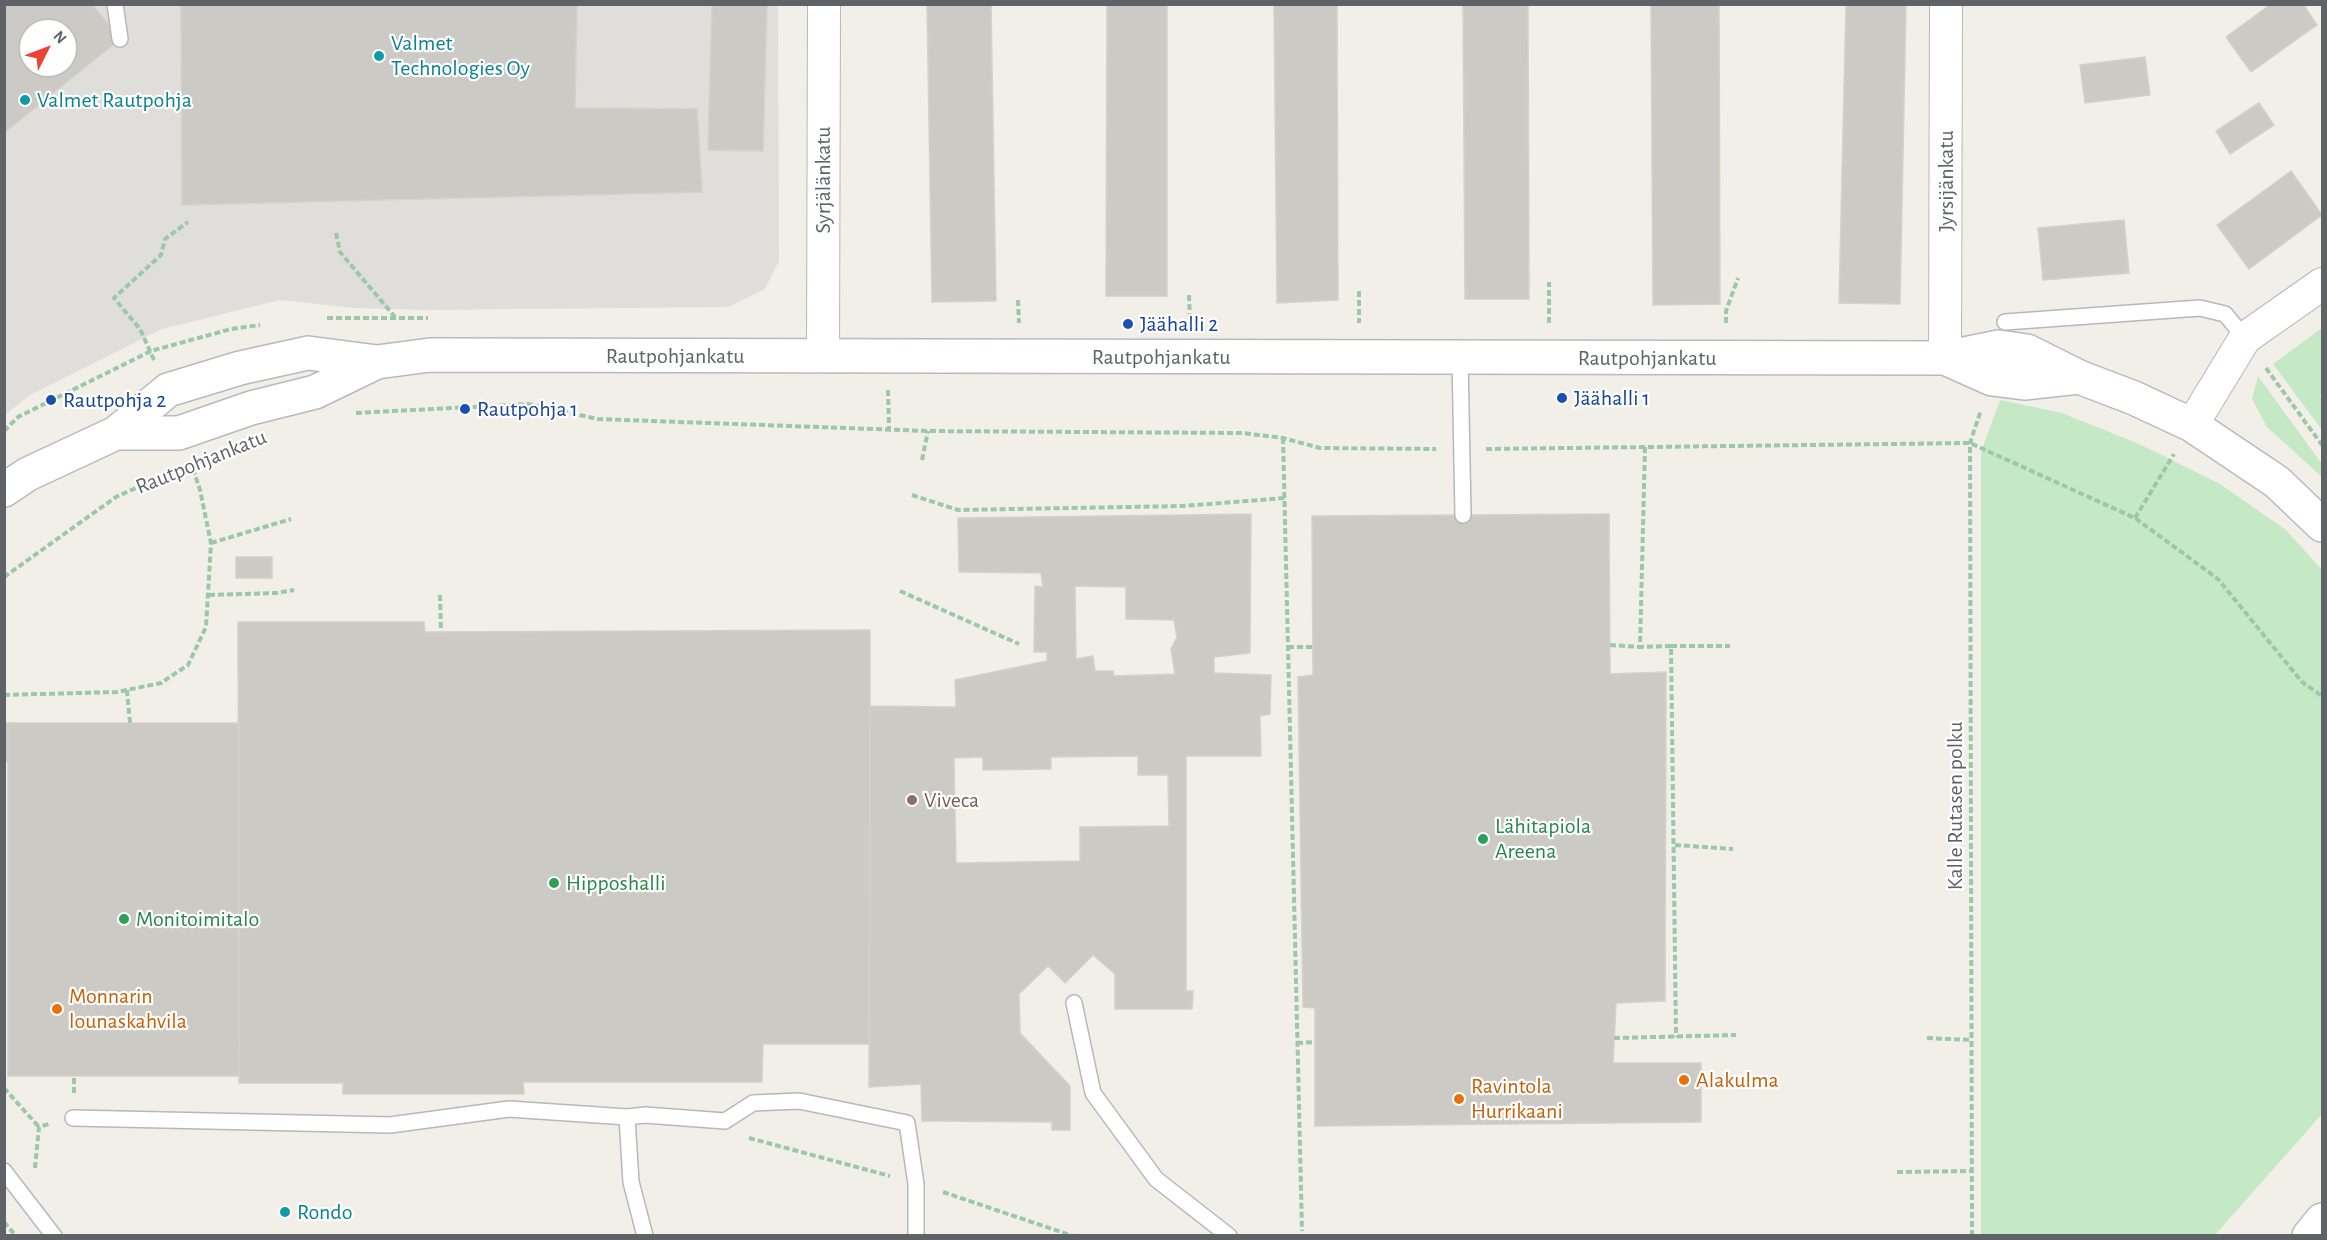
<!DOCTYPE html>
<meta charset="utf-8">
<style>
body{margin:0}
#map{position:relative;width:2327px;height:1240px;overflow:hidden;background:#f1efe8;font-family:"Alegreya Sans",sans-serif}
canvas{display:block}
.frame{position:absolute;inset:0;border:6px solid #5f6368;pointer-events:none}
.north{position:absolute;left:18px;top:18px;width:60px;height:60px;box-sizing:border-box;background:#fff;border:2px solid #bfc1c3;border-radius:50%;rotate:48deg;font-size:16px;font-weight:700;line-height:24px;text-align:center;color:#5f6368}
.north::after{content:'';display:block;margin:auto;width:21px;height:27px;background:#ea4335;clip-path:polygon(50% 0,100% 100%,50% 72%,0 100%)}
</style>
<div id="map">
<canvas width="2327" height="1240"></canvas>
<div class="frame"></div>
<div class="north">N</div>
</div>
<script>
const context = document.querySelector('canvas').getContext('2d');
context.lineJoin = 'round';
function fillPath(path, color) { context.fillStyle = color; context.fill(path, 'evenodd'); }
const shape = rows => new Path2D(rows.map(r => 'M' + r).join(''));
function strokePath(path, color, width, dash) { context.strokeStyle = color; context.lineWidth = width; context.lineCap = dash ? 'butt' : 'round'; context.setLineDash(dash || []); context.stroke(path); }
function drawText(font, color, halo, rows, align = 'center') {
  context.font = font + ' "Alegreya Sans",sans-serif'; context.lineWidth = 4.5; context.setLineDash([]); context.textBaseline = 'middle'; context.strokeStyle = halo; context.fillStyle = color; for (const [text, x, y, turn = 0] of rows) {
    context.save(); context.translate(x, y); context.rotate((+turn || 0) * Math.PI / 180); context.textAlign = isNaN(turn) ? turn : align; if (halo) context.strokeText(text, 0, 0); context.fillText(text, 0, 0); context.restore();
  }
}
fillPath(shape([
 [5,5,778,5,779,261,765,289,728,307,425,310,355,308,280,300,162,329,30,395,5,415],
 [30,30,66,30,66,66,30,66]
]), '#e0deda');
fillPath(shape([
 [2322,328,2322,394,2320,396,2322,400,2322,430,2273,364],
 [2258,376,2322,464,2322,477,2267,427,2252,399],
 [2000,400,2062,413,2137,443,2220,484,2286,530,2322,570,2322,1114,2215,1235,1981,1235,1981,452]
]), '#c5e8c5');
const building = shape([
 [4,4,92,4,120,39,4,133,4,4],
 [30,30,66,30,66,66,30,66,30,30],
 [181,4,577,4,575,108,697,109,702,192,182,205,181,4],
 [712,4,767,4,763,151,708,150,712,4],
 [927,4,991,4,996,301,932,302,927,4],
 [1107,4,1167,4,1167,296,1106,296,1107,4],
 [1274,4,1337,4,1338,300,1277,303,1274,4],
 [1463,4,1528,4,1529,299,1465,299,1463,4],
 [1651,4,1719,4,1720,304,1653,305,1651,4],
 [1846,4,1906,4,1900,304,1839,303,1846,4],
 [2271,4,2303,4,2317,25,2251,72,2226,37,2271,4],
 [2145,57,2150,95,2085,103,2080,65,2145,57],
 [2259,103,2274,125,2230,154,2216,131,2259,103],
 [2291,171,2322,215,2249,269,2217,225,2291,171],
 [2124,220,2129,273,2043,280,2038,228,2124,220],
 [1251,514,1250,653,1214,657,1214,673,1271,675,1270,714,1260,716,1261,756,1186,756,1186,991,1193,991,1192,1009,1115,1009,1115,974,1093,955,1065,983,1048,966,1019,994,1020,1033,1070,1086,1070,1130,1052,1130,1052,1122,922,1121,921,1084,869,1087,870,706,956,707,955,680,1047,661,1047,652,1034,652,1035,586,1043,587,1041,573,959,572,958,518,1251,514],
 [1075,586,1126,587,1126,619,1174,620,1177,637,1171,649,1175,674,1114,676,1113,671,1095,671,1093,656,1076,659,1075,586],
 [1138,756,1138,775,1168,775,1169,826,1080,827,1080,861,956,863,954,758,983,757,983,770,1051,769,1051,757,1138,756],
 [1609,514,1610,674,1666,672,1665,1001,1616,1003,1613,1063,1701,1063,1701,1122,1315,1126,1315,1008,1303,1007,1298,677,1313,675,1312,516,1609,514],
 [236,557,272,557,272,578,236,578,236,557],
 [238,622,424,622,425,632,870,630,870,1044,763,1044,762,1082,523,1082,524,1094,343,1094,343,1083,239,1083,238,622],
 [4,723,8,723,8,762,4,762,4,723],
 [8,723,239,723,239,1076,8,1076,8,723]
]);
fillPath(building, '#cccac5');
strokePath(building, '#d6d1c6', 1.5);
const lane = shape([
 [115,4,120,39],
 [2005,322,2200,308,2225,314,2245,338],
 [1460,357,1463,515],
 [1074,1003,1093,1093,1156,1179,1229,1236],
 [73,1118,390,1125,509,1109,627,1117],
 [4,1171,54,1236],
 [645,1236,631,1182,627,1117,645,1115,725,1121,753,1103,799,1101,907,1123,916,1184,916,1236]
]);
const street = shape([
 [823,356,824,4],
 [1945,358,1946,4],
 [2192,425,2245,338,2322,284]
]);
const secondary = shape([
 [1945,358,1992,379,2024,383,2079,377],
 [116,433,179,433,251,408,315,392,377,362],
 [4,490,28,474,116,433,168,390,240,368,308,353,377,362,430,355,1945,358,1999,347,2027,351,2079,377,2134,398,2192,425,2277,482,2322,525],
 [2309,1236,2322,1220]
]);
strokePath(lane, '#b5b8bc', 18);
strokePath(street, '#b5b8bc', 34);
strokePath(secondary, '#b6babf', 36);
strokePath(shape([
 [336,233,340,252,395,317],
 [1359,291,1359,323],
 [1189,295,1190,321],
 [1018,300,1019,323],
 [327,318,428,318],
 [1549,323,1549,282],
 [1726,323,1726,311,1738,278],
 [154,360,140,329,114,298,161,255,165,239,188,222],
 [2266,368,2322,445],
 [888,390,889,428],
 [356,413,528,404,598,419,928,431,1242,433,1283,438,1320,448,1436,449],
 [4,431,18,417,151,351,231,329,260,325],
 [1283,438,1302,1231],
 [1645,447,1640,647,1671,646,1676,1037],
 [1486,449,1970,443,2135,518,2218,579,2302,682,2322,696],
 [922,460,928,431],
 [912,495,958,510,1183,506,1285,498],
 [2135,518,2174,454],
 [211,543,291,519],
 [4,577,116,497,178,469],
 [900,591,1019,644],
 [209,595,276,593,294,590],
 [440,595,441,631],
 [1610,645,1640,647],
 [1671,646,1730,646],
 [1288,647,1313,647],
 [127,690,130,723],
 [4,695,117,692,161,683,188,665,206,627,211,543,200,490,192,466],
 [1675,845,1733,849],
 [1614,1038,1736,1035],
 [1927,1038,1972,1040],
 [1297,1043,1315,1042],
 [4,1088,39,1127],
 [74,1093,74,1076],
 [749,1138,890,1176],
 [35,1168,39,1127,49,1124],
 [1897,1172,1972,1171],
 [943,1192,1073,1236],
 [4,1222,16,1236],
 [1972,1236,1970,443,1981,410]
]), '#9cc7a9', 4, [6, 3]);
strokePath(lane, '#fff', 15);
strokePath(street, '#fff', 32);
strokePath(secondary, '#fff', 33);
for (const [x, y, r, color] of [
 [379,56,6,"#0f9aa8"],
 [25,100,6,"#0f9aa8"],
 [1128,324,6,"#1a4fb4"],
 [1562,398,6,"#1a4fb4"],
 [51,400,6,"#1a4fb4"],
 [465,409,6,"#1a4fb4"],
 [912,800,6,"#8d6e63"],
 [1483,839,6,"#2e9e5b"],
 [554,883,6,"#2e9e5b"],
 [124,919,6,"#2e9e5b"],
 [57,1009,6,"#e8710a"],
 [1684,1080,6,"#e8710a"],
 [1459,1099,6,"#e8710a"],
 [285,1212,6,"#0f9aa8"]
]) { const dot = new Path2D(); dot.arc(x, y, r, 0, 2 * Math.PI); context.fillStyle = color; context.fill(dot); strokePath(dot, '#fff', 2); }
drawText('22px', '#0d838f', '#fff', [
 ["Valmet",391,43],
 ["Technologies Oy",391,68],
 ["Valmet Rautpohja",37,100],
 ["Rondo",297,1212]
], 'left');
drawText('22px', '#5f6368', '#fff', [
 ["Syrjälänkatu",823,180,-90],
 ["Jyrsijänkatu",1946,181,-90],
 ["Rautpohjankatu",675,356],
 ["Rautpohjankatu",1161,357],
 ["Rautpohjankatu",1647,358],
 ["Rautpohjankatu",201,462,-22],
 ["Kalle Rutasen polku",1955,806,-90]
]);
drawText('22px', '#164399', '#fff', [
 ["Jäähalli 2",1140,324],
 ["Jäähalli 1",1574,398],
 ["Rautpohja 2",63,400],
 ["Rautpohja 1",477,409]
], 'left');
drawText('22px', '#785e54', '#fff', [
 ["Viveca",924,800]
], 'left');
drawText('22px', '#27864d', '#fff', [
 ["Lähitapiola",1495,826],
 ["Areena",1495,851],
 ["Hipposhalli",566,883],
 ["Monitoimitalo",136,919]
], 'left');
drawText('22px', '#c56008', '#fff', [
 ["Monnarin",69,996],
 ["lounaskahvila",69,1021],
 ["Alakulma",1696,1080],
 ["Ravintola",1471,1086],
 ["Hurrikaani",1471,1111]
], 'left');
</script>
